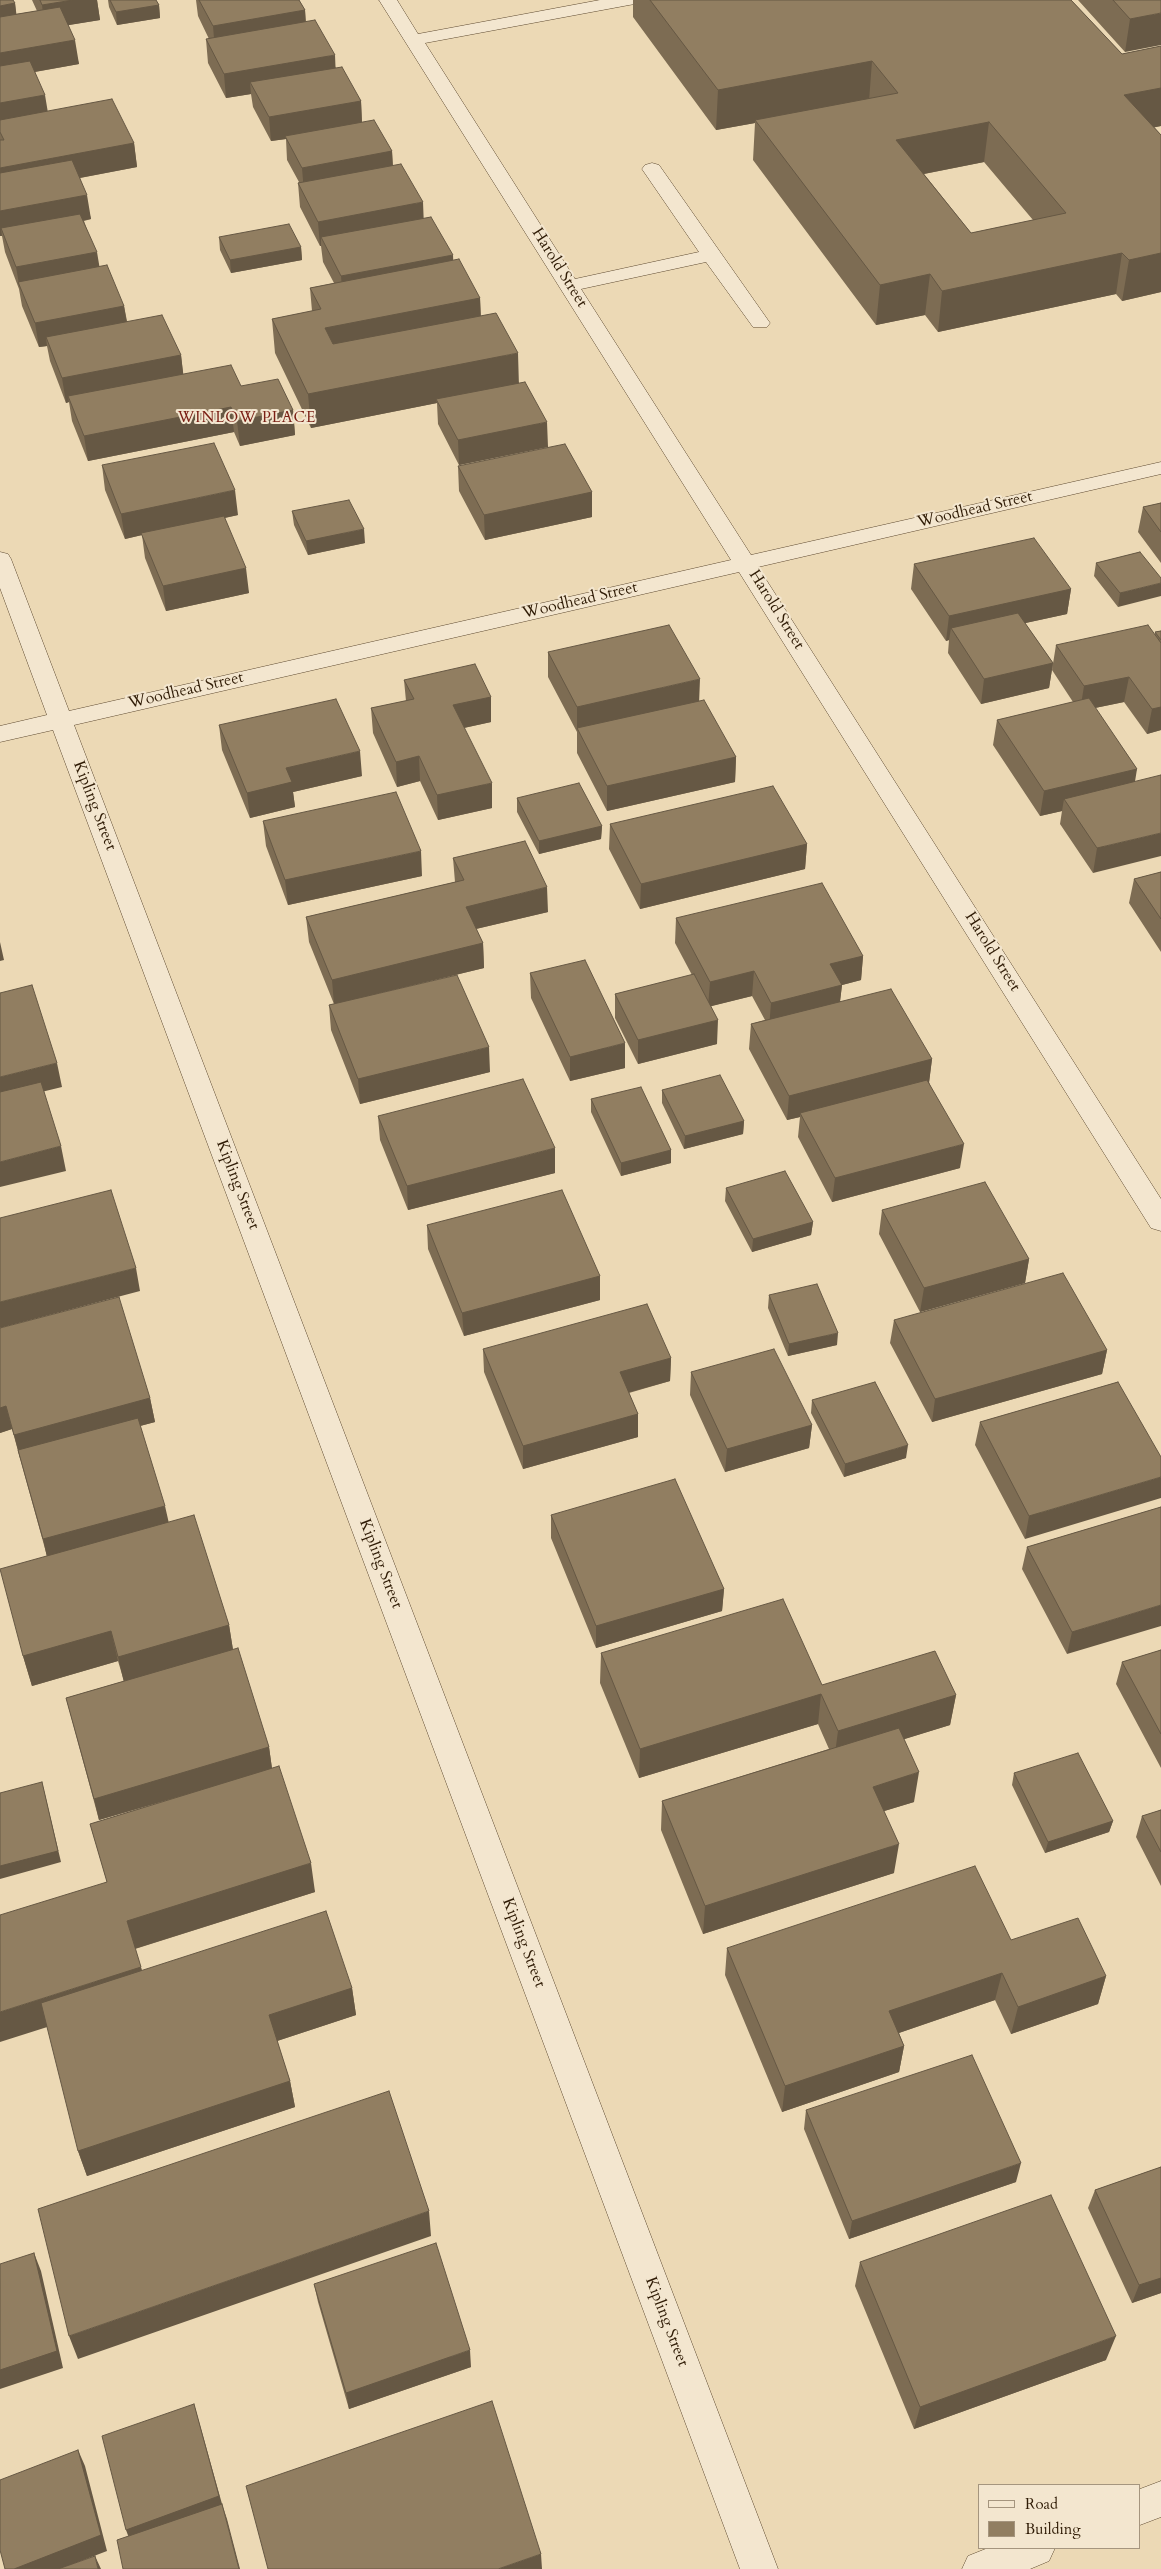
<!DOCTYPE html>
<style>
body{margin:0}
#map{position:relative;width:1161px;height:2569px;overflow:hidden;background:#ecd9b5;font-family:Cardo,serif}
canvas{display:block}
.legend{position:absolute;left:978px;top:2484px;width:162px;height:65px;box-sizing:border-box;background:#f3e6cf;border:1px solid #a5957e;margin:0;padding:6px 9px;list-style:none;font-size:15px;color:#2f1b05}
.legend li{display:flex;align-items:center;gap:10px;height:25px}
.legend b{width:25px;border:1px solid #a5957e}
</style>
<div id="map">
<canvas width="1161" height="2569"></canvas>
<ul class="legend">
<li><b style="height:6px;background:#f3e6cf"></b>Road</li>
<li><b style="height:14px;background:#917e61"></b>Building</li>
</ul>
</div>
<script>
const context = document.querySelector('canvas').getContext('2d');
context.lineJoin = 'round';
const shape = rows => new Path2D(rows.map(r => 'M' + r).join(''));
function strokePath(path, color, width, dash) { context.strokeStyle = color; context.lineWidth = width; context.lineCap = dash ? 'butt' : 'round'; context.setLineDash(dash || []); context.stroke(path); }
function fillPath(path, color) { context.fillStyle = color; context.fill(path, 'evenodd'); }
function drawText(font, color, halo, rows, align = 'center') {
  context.font = font + ' Cardo,serif'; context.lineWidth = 4; context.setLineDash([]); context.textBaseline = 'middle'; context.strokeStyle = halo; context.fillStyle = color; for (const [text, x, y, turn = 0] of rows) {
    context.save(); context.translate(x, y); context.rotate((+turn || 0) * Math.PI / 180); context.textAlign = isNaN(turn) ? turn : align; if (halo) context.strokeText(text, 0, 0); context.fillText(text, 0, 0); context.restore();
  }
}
const minor = shape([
 [379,0,397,0,418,34,600,0,638,0,635,4,629,5,425,43,575,279,699,252,642,169,645,165,652,163,659,165,770,323,767,327,753,327,706,262,581,289,751,555,1161,462,1161,474,758,567,1161,1199,1161,1231,1151,1228,739,572,74,725,778,2569,740,2569,53,730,0,742,0,726,47,715,0,588,0,552,8,554,11,559,69,711,731,560,379,0],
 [1161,2481,1161,2517,1140,2525,1140,2489,1161,2481],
 [988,2548,1055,2548,1049,2561,1030,2569,962,2569,968,2556,988,2548]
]);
strokePath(minor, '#5e4a31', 1);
fillPath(minor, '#f3e6cf');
fillPath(shape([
 [0,0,15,3,16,14,37,11,32,0,97,0,100,20,68,25,79,64,35,72,47,111,134,143,137,167,80,178,91,219,84,221,99,266,124,306,127,321,181,355,183,374,241,386,293,410,295,435,240,446,234,432,88,461,72,421,69,402,66,403,50,361,47,346,39,347,22,306,19,289,5,252,2,236,0,236],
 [108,0,156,0,159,5,160,18,117,25,109,7],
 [196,0,299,0,305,10,306,22,336,68,361,101,362,122,392,151,393,165,423,218,480,298,481,316,519,383,548,447,459,465,438,424,437,403,311,428,275,353,272,319,312,311,310,288,334,283,323,262,321,246,320,246,300,207,298,183,299,182,287,160,286,139,271,141,253,107,251,94,226,98,208,63,206,39,209,39,198,16],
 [633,0,1071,0,1122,54,1161,46,1161,126,1154,127,1161,135,1161,292,1122,301,1116,294,938,332,925,315,876,325,753,160,755,123,716,130,633,17],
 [984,162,1033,220,971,233,924,174],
 [1078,0,1161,0,1125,52],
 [219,237,301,247,302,260,231,273,220,250],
 [102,465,238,515,225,518,249,593,166,611,145,558,142,535,125,539,105,490],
 [458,466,592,492,592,517,485,540,459,491],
 [1161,503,1161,563,1138,532,1143,507],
 [292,511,365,543,308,555,294,525],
 [1140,552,1118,607,1094,576,1096,563],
 [914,564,1071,589,1067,614,1025,623,1053,663,1049,688,981,704,948,653,949,640,946,641,911,589],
 [1161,631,1161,730,1147,734,1124,702,1095,708,1137,769,1093,873,1060,824,1062,811,1040,816,993,745,997,720,1073,702,1052,670,1056,645,1155,634,1155,632],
 [548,652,700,701,736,757,735,782,607,811,577,753,577,732,548,677],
 [404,680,491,697,491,722,464,728,492,808,438,820,420,781,397,787,373,733,371,708,406,701],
 [219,725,362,776,293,792,295,807,250,818,222,750],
 [517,798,602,826,601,839,539,854,517,812],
 [263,821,422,876,288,905,266,846],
 [610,824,807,844,805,869,640,909,609,849],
 [453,858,548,912,476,929,483,943,484,968,377,994,490,1072,360,1104,331,1030,329,1005,334,1004,309,942,306,917,455,882],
 [1161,872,1161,952,1129,903,1134,879],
 [676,918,863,956,861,980,842,985,840,1001,932,1059,929,1082,960,1168,832,1202,798,1137,800,1117,787,1120,749,1049,751,1024,765,1020,752,996,711,1006,717,1044,638,1064,615,1018,615,994,692,975,675,943],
 [530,973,625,1068,570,1081,531,998],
 [662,1090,744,1121,743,1134,684,1149,662,1103],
 [591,1099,671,1150,671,1163,621,1176,591,1112],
 [378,1116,555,1173,408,1210,380,1140],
 [726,1188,813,1222,811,1235,752,1252,725,1201],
 [882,1210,1029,1259,1025,1283,920,1312,879,1234],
 [427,1225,600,1276,600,1300,464,1336,428,1249],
 [769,1295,837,1345,788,1356,768,1308],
 [894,1320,1107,1350,1102,1374,932,1422,890,1343],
 [0,1328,150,1398,155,1422,140,1426,168,1522,229,1625,233,1650,269,1747,272,1768,315,1892,135,1949,142,1971,352,1988,356,2015,277,2041,290,2081,295,2107,87,2176,78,2151,107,1882,90,1824,182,1796,99,1820,66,1698,124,1681,118,1661,32,1686,23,1656,47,1556,12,1429,0,1433],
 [483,1349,671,1358,670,1381,629,1393,638,1414,638,1437,523,1469,484,1372],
 [691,1372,812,1425,809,1448,725,1472,690,1395],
 [1118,1382,1025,1539,975,1445,980,1422],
 [812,1400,906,1458,844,1477,811,1413],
 [1161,1507,1067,1654,1022,1569,1027,1547],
 [551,1515,724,1589,722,1611,596,1648,551,1538],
 [1161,1650,1161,1768,1116,1684,1122,1662],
 [601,1653,822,1685,956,1695,950,1725,904,1739,914,1802,884,1811,894,1873,703,1934,661,1830,662,1801,829,1749,818,1724,639,1778,600,1683],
 [1014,1773,1113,1821,1109,1832,1045,1853,1012,1785],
 [1161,1810,1161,1886,1136,1837,1142,1816],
 [727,1948,1106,1976,1098,2004,1011,2034,995,2000,899,2033,904,2046,899,2072,782,2112,725,1975],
 [806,2110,1016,2182,849,2239,804,2129],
 [1161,2167,1161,2293,1132,2303,1088,2208,1095,2190],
 [860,2262,1106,2360,914,2429,855,2286],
 [314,2284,471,2367,349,2409,318,2302]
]), '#7d6c53');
fillPath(shape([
 [73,0,97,0,100,20,45,29,42,5],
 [15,3,18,27,0,30,0,6],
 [159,5,160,18,117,25,116,12],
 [305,10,306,34,215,50,213,26],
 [1161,13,1161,45,1125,52,1130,19],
 [75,40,79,64,0,78,0,53],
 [335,55,336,79,250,82,251,94,226,98,224,74],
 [872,61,869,101,755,120,755,123,716,130,718,90],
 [1161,88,1161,126,1118,135,1124,95],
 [45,95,49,119,0,128,0,103],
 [361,101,362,125,285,136,286,139,271,141,269,117],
 [989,122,984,162,893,180,896,140],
 [134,143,137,167,0,193,0,168],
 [392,151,393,176,304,192,302,168],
 [87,195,91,219,4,235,1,228,2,236,0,236,0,211],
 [423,202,424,227,321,237,321,246,320,246,318,222],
 [301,247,302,260,231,273,230,260],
 [97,252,101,276,19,284,16,267],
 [1122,253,1116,294,938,332,942,291],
 [1161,253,1161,292,1122,301,1129,260],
 [453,255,454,280,343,301,341,276],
 [930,274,925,315,876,325,880,285],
 [480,298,481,332,328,362,325,328],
 [124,306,128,330,46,337,47,346,39,347,35,323],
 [518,353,519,387,436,399,437,403,311,428,308,394],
 [181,355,184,380,68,396,69,402,66,403,62,378],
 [231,407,234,432,88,461,84,436],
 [293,410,295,435,240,446,237,421],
 [547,422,548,447,459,465,458,440],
 [235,490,238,515,142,535,141,533,142,535,125,539,121,514],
 [592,492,592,517,485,540,484,515],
 [364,529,365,543,308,555,306,541],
 [246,568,249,593,166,611,163,586],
 [1161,583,1161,596,1118,607,1120,593],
 [1071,589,1067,614,957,638,951,628,949,640,946,641,949,616],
 [1053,663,1049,688,981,704,984,679],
 [1129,677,1124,702,1080,711,1084,686],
 [700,679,699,704,577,728,577,707],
 [491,697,491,722,454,730,453,705],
 [1161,707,1161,730,1147,734,1152,709],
 [360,751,362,776,293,792,295,807,250,818,247,793,286,768],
 [419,756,420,781,397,787,396,762],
 [736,757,735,782,607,811,607,786],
 [1137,769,1133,794,1064,799,1062,811,1040,816,1044,791],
 [492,783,492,808,438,820,437,795],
 [602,826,601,839,539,854,539,841],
 [1161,833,1161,856,1093,873,1097,848],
 [807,844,805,869,640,909,641,884],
 [421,851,422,876,288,905,285,880],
 [547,887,548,912,467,931,466,907],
 [0,942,4,960,0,961],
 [483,943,484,968,334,1004,332,980],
 [863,956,861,980,827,989,830,964],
 [754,971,752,996,708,1007,710,982],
 [842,985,839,1010,769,1028,771,1003],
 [718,1020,717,1044,638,1064,638,1040],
 [625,1043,625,1068,570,1081,570,1057],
 [489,1047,490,1072,360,1104,358,1079],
 [932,1059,929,1083,800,1113,800,1117,787,1120,789,1096],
 [57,1063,62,1087,0,1102,0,1077],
 [744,1121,743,1134,684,1149,685,1136],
 [964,1144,960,1168,832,1202,835,1178],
 [61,1146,66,1171,0,1187,0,1162],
 [555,1148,555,1173,408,1210,407,1186],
 [671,1150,671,1163,621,1176,621,1163],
 [813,1222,811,1235,752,1252,753,1239],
 [1029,1259,1025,1283,920,1312,924,1288],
 [136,1268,140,1291,0,1328,0,1302],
 [600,1276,600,1300,464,1336,462,1313],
 [838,1333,837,1345,788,1356,789,1344],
 [1107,1350,1102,1374,932,1422,935,1399],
 [671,1358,670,1381,619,1395,620,1372],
 [150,1398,155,1422,20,1458,14,1435],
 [6,1406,12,1429,0,1433,0,1408],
 [638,1414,638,1437,523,1469,523,1446],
 [812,1425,809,1448,725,1472,727,1449],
 [908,1445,906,1458,844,1477,845,1464],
 [1161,1477,1161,1498,1025,1539,1029,1516],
 [165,1506,170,1528,48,1562,43,1539],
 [724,1589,722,1611,596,1648,596,1626],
 [1161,1605,1161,1626,1067,1654,1072,1632],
 [229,1625,234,1656,125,1687,118,1657],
 [111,1631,118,1661,32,1686,23,1656],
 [821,1694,818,1724,639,1778,640,1749],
 [956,1695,950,1725,834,1761,838,1731],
 [269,1747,272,1769,99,1820,94,1799],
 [919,1772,914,1802,868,1816,873,1787],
 [42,1782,61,1862,0,1879,0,1866],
 [1113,1821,1109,1832,1045,1853,1048,1842],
 [899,1844,894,1873,703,1934,705,1906],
 [311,1863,315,1892,134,1949,127,1921],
 [141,1967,148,1995,0,2042,0,2012],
 [1002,1973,995,2000,884,2038,889,2011],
 [1106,1976,1098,2004,1011,2034,1018,2007],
 [352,1988,356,2015,274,2042,269,2015],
 [904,2046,899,2072,782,2112,785,2086],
 [290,2081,295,2107,87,2176,78,2151],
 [1021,2163,1016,2182,849,2239,852,2221],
 [429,2211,431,2236,78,2359,69,2336],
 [34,2253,41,2271,63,2368,0,2389,0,2370],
 [1161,2278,1161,2293,1132,2303,1139,2285],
 [1116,2336,1106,2360,914,2429,920,2407],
 [470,2350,471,2367,349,2409,346,2393],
 [194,2404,224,2511,132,2546,126,2530],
 [78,2450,85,2466,107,2551,60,2569,14,2569],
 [222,2504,227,2519,240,2569,239,2569],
 [541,2554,542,2569,498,2569],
 [95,2556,101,2569,98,2569]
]), '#665844');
const building = shape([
 [0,0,13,0,15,3,0,6,0,0],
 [40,0,73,0,42,5,40,0],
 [110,0,156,0,159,5,116,12,110,0],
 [199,0,299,0,305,10,213,26,199,0],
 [650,0,1071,0,1122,54,1161,46,1161,88,1124,95,1161,135,1161,253,1129,260,1122,253,942,291,930,274,880,285,755,120,898,93,872,61,718,90,650,0],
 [989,122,1066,213,971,233,896,140,989,122],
 [1113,0,1161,0,1161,13,1130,19,1113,0],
 [60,7,75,40,0,53,0,17,60,7],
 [315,20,335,55,224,74,206,39,315,20],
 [30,61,45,95,0,103,0,66,30,61],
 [342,67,361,101,269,117,250,82,342,67],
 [112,99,134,143,0,168,0,140,4,140,0,132,0,120,112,99],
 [374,120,392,151,302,168,285,136,374,120],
 [72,160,87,195,0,211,0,173,72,160],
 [401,164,423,202,318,222,298,183,401,164],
 [80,214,97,252,16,267,1,228,80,214],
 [431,217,453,255,341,276,321,237,431,217],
 [289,224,301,247,230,260,219,237,289,224],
 [459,259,480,298,325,328,333,344,496,313,518,353,308,394,272,319,321,309,310,288,459,259],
 [107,265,124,306,35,323,18,282,107,265],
 [162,315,181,355,62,378,46,337,162,315],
 [231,365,241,386,278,379,293,410,237,421,231,407,84,436,68,396,231,365],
 [525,382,547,422,458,440,436,399,525,382],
 [214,443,235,490,121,514,102,465,214,443],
 [565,444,592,492,484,515,458,466,565,444],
 [349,500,364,529,306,541,292,511,349,500],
 [1161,503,1161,532,1143,507,1161,503],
 [224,516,246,568,163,586,141,533,224,516],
 [1034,538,1071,589,949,616,914,564,1034,538],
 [1140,552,1161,578,1161,583,1120,593,1096,563,1140,552],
 [1018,613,1053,663,984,679,951,628,1018,613],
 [669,625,700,679,577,707,548,652,669,625],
 [1148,625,1161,643,1161,707,1152,709,1129,677,1084,686,1056,645,1148,625],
 [1161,631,1161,640,1155,632,1161,631],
 [475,664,491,697,453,705,492,783,437,795,419,756,396,762,371,708,414,699,404,680,475,664],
 [1089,698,1137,769,1044,791,997,720,1089,698],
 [336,699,360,751,286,768,292,782,247,793,219,725,336,699],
 [704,700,736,757,607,786,577,728,704,700],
 [1161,775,1161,833,1097,848,1064,799,1161,775],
 [579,783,602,826,539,841,517,798,579,783],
 [773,786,807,844,641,884,610,824,773,786],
 [396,792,421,851,285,880,263,821,396,792],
 [525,841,547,887,466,907,483,943,332,980,306,917,464,880,453,858,525,841],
 [1161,872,1161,919,1134,879,1161,872],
 [822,883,863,956,830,964,842,985,771,1003,754,971,710,982,676,918,822,883],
 [585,960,625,1043,570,1057,530,973,585,960],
 [694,974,718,1020,638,1040,615,994,694,974],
 [457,975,489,1047,358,1079,329,1005,457,975],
 [32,985,57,1063,0,1077,0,993,32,985],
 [891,989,932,1059,789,1096,751,1024,891,989],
 [720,1075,744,1121,685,1136,662,1090,720,1075],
 [523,1079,555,1148,407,1186,378,1116,523,1079],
 [927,1080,964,1144,835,1178,800,1113,927,1080],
 [41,1082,61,1146,0,1162,0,1092,41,1082],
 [641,1087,671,1150,621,1163,591,1099,641,1087],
 [785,1171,813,1222,753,1239,726,1188,785,1171],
 [985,1182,1029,1259,924,1288,882,1210,985,1182],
 [111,1190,136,1268,0,1302,0,1218,111,1190],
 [562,1190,600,1276,462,1313,427,1225,562,1190],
 [1063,1273,1107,1350,935,1399,894,1320,1063,1273],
 [817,1284,838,1333,789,1344,769,1295,817,1284],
 [119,1297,150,1398,14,1435,6,1406,0,1408,0,1328,119,1297],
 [647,1304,671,1358,620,1372,638,1414,523,1446,483,1349,647,1304],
 [774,1349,812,1425,727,1449,691,1372,774,1349],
 [875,1382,908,1445,845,1464,812,1400,875,1382],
 [1118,1382,1161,1457,1161,1477,1029,1516,980,1422,1118,1382],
 [138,1418,165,1506,43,1539,18,1450,138,1418],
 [675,1479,724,1589,596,1626,551,1515,675,1479],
 [1161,1507,1161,1605,1072,1632,1027,1547,1161,1507],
 [194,1515,229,1625,118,1657,111,1631,23,1656,0,1569,194,1515],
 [783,1599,822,1685,935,1651,956,1695,838,1731,821,1694,640,1749,601,1653,783,1599],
 [238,1648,269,1747,94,1799,66,1698,238,1648],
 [1161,1650,1161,1734,1122,1662,1161,1650],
 [899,1728,919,1772,873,1787,899,1844,705,1906,662,1801,899,1728],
 [1078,1753,1113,1821,1048,1842,1014,1773,1078,1753],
 [279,1766,311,1863,127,1921,141,1967,0,2012,0,1915,107,1882,90,1824,279,1766],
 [42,1782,58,1851,0,1866,0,1793,42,1782],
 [1161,1810,1161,1852,1142,1816,1161,1810],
 [975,1866,1011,1940,1078,1918,1106,1976,1018,2007,1002,1973,889,2011,904,2046,785,2086,727,1948,975,1866],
 [326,1911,352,1988,269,2015,290,2081,78,2151,41,2003,326,1911],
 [972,2055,1021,2163,852,2221,806,2110,972,2055],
 [389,2091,429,2211,69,2336,38,2209,389,2091],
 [1161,2167,1161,2278,1139,2285,1095,2190,1161,2167],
 [1051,2195,1116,2336,920,2407,860,2262,1051,2195],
 [436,2243,470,2350,346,2393,314,2284,436,2243],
 [34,2253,57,2351,0,2370,0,2264,34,2253],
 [492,2401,541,2554,498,2569,268,2569,246,2486,492,2401],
 [194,2404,219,2496,126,2530,102,2436,194,2404],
 [78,2450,101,2535,14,2569,5,2569,0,2550,0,2480,78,2450],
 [222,2504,239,2569,123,2569,117,2540,222,2504],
 [95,2556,98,2569,58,2569,95,2556]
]);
fillPath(building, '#917e61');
strokePath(building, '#665844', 1);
context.letterSpacing = '1px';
drawText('15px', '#7a1f14', '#f3e6cf', [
 ["WINLOW PLACE",247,419]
]);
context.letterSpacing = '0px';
drawText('16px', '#2f1b05', '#f3e6cf', [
 ["Harold Street",559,268,58],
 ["Woodhead Street",975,510,-13],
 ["Woodhead Street",580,601,-13],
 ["Harold Street",776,610,58],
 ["Woodhead Street",186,691,-13],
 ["Kipling Street",94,806,69],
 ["Harold Street",992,952,58],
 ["Kipling Street",237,1185,69],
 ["Kipling Street",380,1564,69],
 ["Kipling Street",523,1943,69],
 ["Kipling Street",666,2322,69]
]);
</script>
